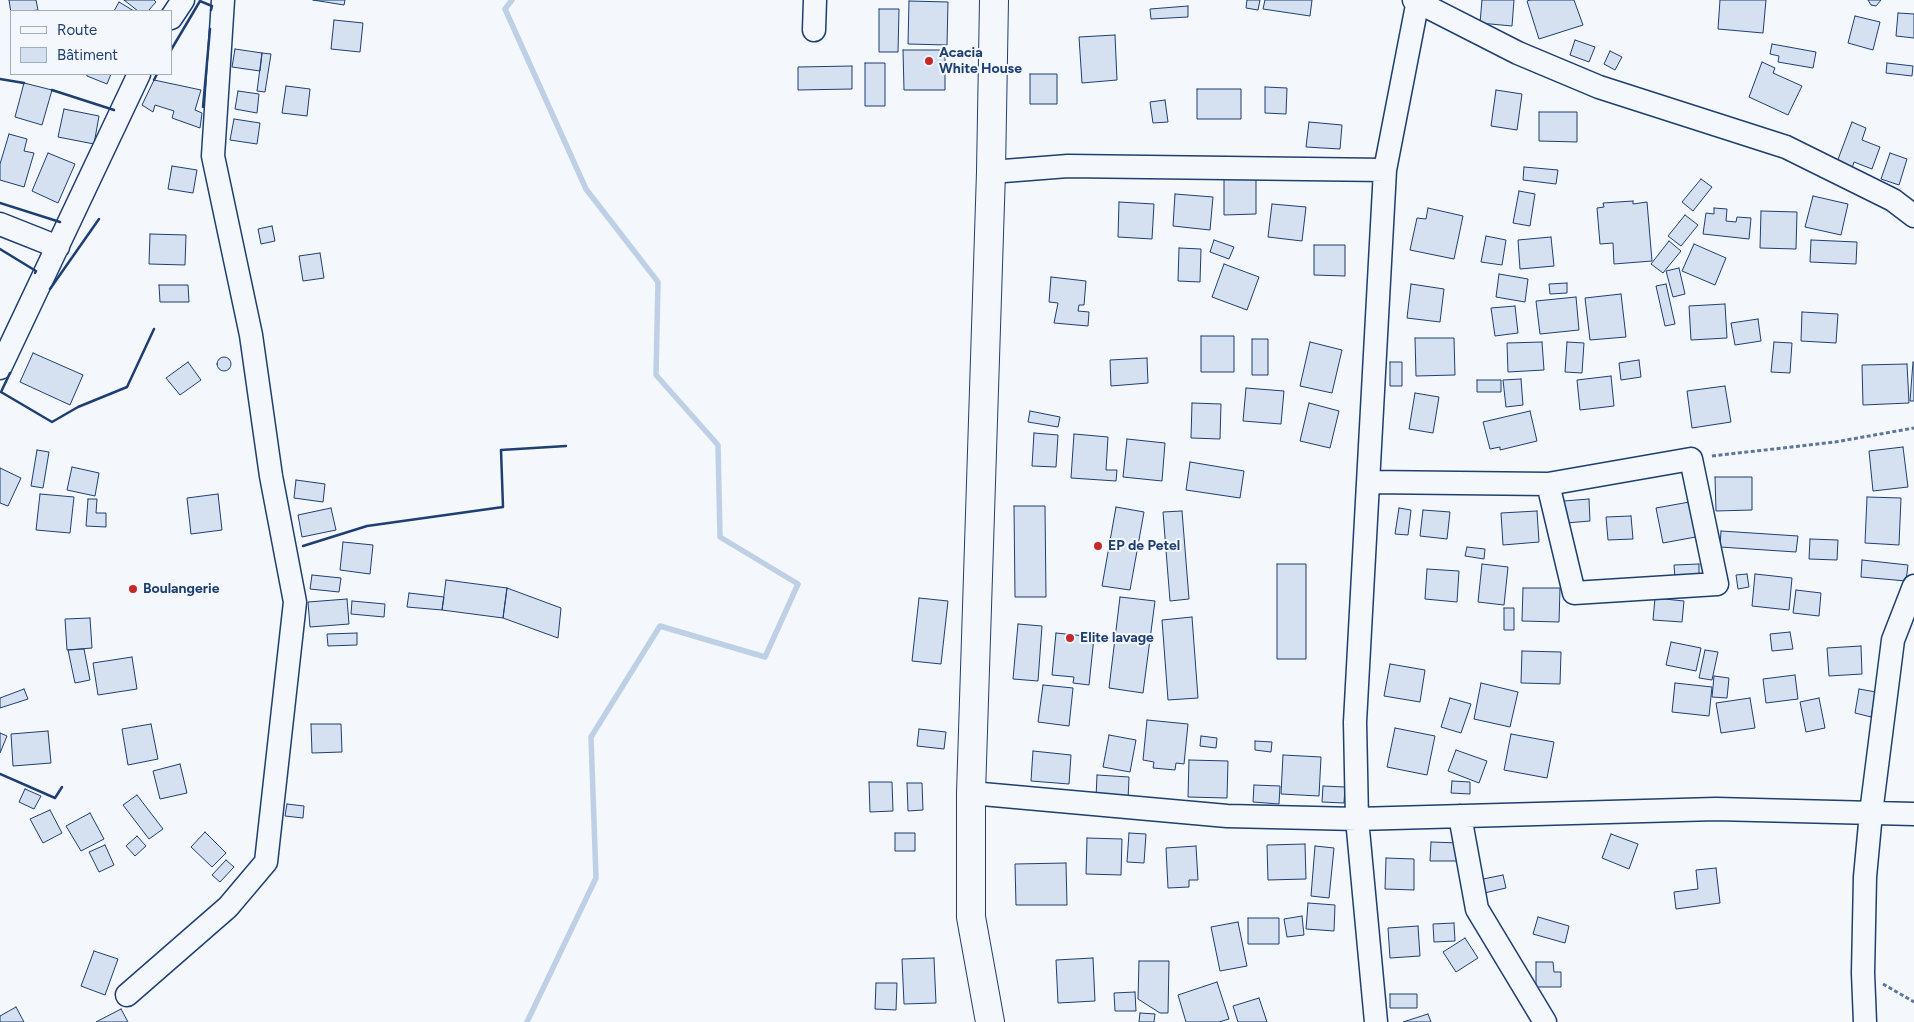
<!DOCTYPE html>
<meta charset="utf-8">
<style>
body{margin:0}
#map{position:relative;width:1914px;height:1022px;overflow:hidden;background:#f4f7fb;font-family:Figtree,sans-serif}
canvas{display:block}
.legend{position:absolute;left:10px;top:10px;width:162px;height:65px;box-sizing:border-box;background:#f4f7fb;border:1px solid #9eadc5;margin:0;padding:6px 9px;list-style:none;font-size:15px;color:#1d3f73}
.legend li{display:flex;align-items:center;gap:10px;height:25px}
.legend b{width:25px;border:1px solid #9eadc5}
</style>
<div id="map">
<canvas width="1914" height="1022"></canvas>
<ul class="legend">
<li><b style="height:6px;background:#f4f7fb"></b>Route</li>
<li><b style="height:14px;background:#d5e0f0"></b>Bâtiment</li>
</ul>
</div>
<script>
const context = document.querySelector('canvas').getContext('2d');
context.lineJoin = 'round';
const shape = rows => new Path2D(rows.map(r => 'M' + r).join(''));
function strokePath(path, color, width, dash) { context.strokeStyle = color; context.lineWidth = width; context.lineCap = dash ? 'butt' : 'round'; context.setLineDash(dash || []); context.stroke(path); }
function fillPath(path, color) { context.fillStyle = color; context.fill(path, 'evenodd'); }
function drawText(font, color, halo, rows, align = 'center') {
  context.font = font + ' Figtree,sans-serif'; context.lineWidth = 4; context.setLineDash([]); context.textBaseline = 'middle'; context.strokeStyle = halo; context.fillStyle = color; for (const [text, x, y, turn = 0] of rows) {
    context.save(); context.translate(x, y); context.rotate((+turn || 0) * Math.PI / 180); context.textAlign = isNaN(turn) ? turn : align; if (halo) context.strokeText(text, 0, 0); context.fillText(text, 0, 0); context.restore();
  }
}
strokePath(shape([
 [512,0,505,9,586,189,658,282,656,375,718,445,720,537,798,584,765,657,660,626,591,737,596,878,527,1022]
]), '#bed0e5', 5.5);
const building = shape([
 [9,0,36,0,38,10,11,13,9,0],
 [124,0,154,0,156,2,148,11,138,11,124,0],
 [313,0,345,0,344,5,313,0],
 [1247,0,1260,0,1258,10,1246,8,1247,0],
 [1265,0,1312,0,1310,16,1263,9,1265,0],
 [1482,0,1514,0,1512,26,1480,23,1482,0],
 [1530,0,1574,0,1583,25,1539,39,1527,1,1530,0],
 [1720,0,1766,0,1763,33,1718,29,1720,0],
 [1868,0,1881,0,1876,6,1871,5,1868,0],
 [909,1,948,2,947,45,908,44,909,1],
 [119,2,134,11,114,11,119,2],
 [1188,6,1188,17,1151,19,1150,9,1188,6],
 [879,9,899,9,898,52,879,52,879,9],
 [1898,13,1914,14,1914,38,1896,36,1898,13],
 [1855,16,1880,22,1873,50,1848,43,1855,16],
 [334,20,363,23,360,52,331,49,334,20],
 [1115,35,1117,80,1082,83,1079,37,1115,35],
 [1575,40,1595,47,1589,62,1570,55,1575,40],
 [1772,44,1816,52,1813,68,1778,62,1779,56,1770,54,1772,44],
 [235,49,262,53,260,71,232,67,235,49],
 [903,50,945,50,945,90,904,90,903,50],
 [1610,51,1622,57,1615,70,1604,64,1610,51],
 [262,53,271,54,265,92,257,91,262,53],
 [1762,62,1775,68,1773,73,1802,86,1788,115,1749,97,1762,62],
 [865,63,885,63,885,106,865,106,865,63],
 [1887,63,1913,66,1912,76,1886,73,1887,63],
 [852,66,852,89,798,90,798,67,852,66],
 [87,74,111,74,107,84,87,76,87,74],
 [1030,74,1057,74,1057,104,1030,104,1030,74],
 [154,80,201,90,195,110,202,113,200,128,172,118,174,111,155,105,153,112,142,105,154,80],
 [24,83,52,90,42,125,15,117,24,83],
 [286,86,310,89,307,116,282,113,286,86],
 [1265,87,1287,88,1286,114,1265,113,1265,87],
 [1197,89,1241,89,1241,119,1197,119,1197,89],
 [1496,90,1522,94,1517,130,1491,126,1496,90],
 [238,91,259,94,257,113,235,109,238,91],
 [1165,100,1168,122,1153,123,1150,102,1165,100],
 [64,109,99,116,94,144,58,137,64,109],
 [1539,112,1577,112,1577,142,1539,141,1539,112],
 [234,119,260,123,257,144,230,140,234,119],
 [1309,122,1342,125,1340,149,1306,147,1309,122],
 [1852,122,1866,128,1862,140,1880,147,1872,169,1854,162,1852,168,1837,162,1852,122],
 [9,134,27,139,24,151,34,153,24,187,0,180,0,164,9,134],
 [48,153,75,164,58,203,32,191,48,153],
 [1890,153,1907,159,1899,185,1881,179,1890,153],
 [172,166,197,170,193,193,168,189,172,166],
 [1524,167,1558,170,1556,184,1523,180,1524,167],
 [1224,178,1256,178,1256,214,1224,215,1224,178],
 [1701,179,1712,187,1693,211,1682,202,1701,179],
 [1519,191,1535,194,1530,226,1513,223,1519,191],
 [1175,194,1213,197,1210,230,1173,226,1175,194],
 [1813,196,1848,204,1841,235,1805,227,1813,196],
 [1633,201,1633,204,1647,202,1652,261,1614,264,1613,243,1600,244,1597,208,1604,207,1603,203,1633,201],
 [1119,202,1154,204,1152,239,1118,237,1119,202],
 [1272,204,1306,207,1302,241,1268,237,1272,204],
 [1428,208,1463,216,1454,259,1410,250,1417,218,1426,219,1428,208],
 [1714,208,1727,209,1726,221,1736,222,1737,217,1751,218,1749,239,1703,234,1706,213,1714,214,1714,208],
 [1761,211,1797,212,1796,249,1760,248,1761,211],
 [1685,215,1698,225,1681,246,1668,236,1685,215],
 [272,226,275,241,261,244,258,229,272,226],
 [150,234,186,235,185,265,149,264,150,234],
 [1486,236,1506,240,1502,265,1481,262,1486,236],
 [1551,237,1554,266,1520,269,1518,240,1551,237],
 [1214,240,1234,247,1229,259,1210,252,1214,240],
 [1811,240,1857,242,1856,264,1810,262,1811,240],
 [1669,241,1681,251,1663,273,1651,264,1669,241],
 [1694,244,1726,258,1715,285,1682,271,1694,244],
 [1314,245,1345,245,1345,276,1314,275,1314,245],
 [1179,248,1201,249,1200,282,1178,281,1179,248],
 [320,253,324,278,303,281,299,256,320,253],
 [1224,264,1259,277,1247,310,1212,297,1224,264],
 [1679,268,1685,294,1673,297,1666,271,1679,268],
 [1499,274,1528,279,1525,302,1496,297,1499,274],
 [1051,277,1086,281,1084,305,1079,305,1078,311,1089,312,1088,326,1054,323,1058,303,1049,302,1051,277],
 [1567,283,1567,293,1550,294,1549,284,1567,283],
 [1411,284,1444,289,1440,322,1407,318,1411,284],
 [1666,284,1675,324,1665,326,1656,286,1666,284],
 [159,285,188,285,189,302,160,302,159,285],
 [1621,294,1626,337,1590,340,1585,298,1621,294],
 [1576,297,1579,330,1540,334,1536,301,1576,297],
 [1725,304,1727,338,1691,340,1689,306,1725,304],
 [1515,306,1518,333,1495,336,1491,308,1515,306],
 [1802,312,1838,314,1836,343,1801,341,1802,312],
 [1758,319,1761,341,1735,345,1731,323,1758,319],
 [1201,336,1234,336,1234,372,1201,372,1201,336],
 [1415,338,1454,338,1455,375,1416,376,1415,338],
 [1252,339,1268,339,1268,375,1252,375,1252,339],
 [1310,342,1342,350,1332,393,1300,386,1310,342],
 [1542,342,1544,370,1508,372,1507,343,1542,342],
 [1567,342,1584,343,1582,373,1565,372,1567,342],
 [1774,342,1792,343,1790,373,1771,372,1774,342],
 [33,353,83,375,70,405,20,382,33,353],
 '217 364a7 7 0 1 1 14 0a7 7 0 1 1-14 0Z',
 [1147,358,1148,383,1111,386,1110,360,1147,358],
 [1639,360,1641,377,1621,380,1619,363,1639,360],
 [188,362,201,380,180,395,166,378,188,362],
 [1390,362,1402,362,1402,386,1390,386,1390,362],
 [1913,362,1914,363,1914,401,1910,401,1913,362],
 [1907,364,1909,403,1863,405,1862,365,1907,364],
 [1611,376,1614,406,1580,410,1577,380,1611,376],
 [1521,379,1523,405,1506,407,1503,380,1521,379],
 [1477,380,1501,380,1501,392,1477,392,1477,380],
 [1725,386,1731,422,1692,428,1687,391,1725,386],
 [1246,388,1284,391,1281,424,1243,421,1246,388],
 [1415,393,1439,397,1433,433,1409,429,1415,393],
 [1192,403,1221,404,1220,439,1191,438,1192,403],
 [1309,403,1339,411,1330,448,1300,441,1309,403],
 [1030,411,1060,417,1058,427,1028,422,1030,411],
 [1530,411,1537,441,1500,450,1500,447,1490,449,1483,422,1530,411],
 [1034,433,1058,435,1056,467,1032,466,1034,433],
 [1074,434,1108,437,1106,470,1117,470,1116,481,1071,478,1074,434],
 [1127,439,1165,443,1162,481,1123,477,1127,439],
 [1903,447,1908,487,1873,491,1869,451,1903,447],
 [37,450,49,452,43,488,31,486,37,450],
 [1190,462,1244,471,1240,498,1186,490,1190,462],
 [72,467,99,473,95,496,67,490,72,467],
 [0,468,21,478,8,506,0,503,0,468],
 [1715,477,1752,477,1752,510,1716,511,1715,477],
 [296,480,325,484,323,502,294,498,296,480],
 [40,494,74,497,70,533,36,530,40,494],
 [218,494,222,530,191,534,187,498,218,494],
 [1867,497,1901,498,1899,545,1865,543,1867,497],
 [88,499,97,499,96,513,106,513,106,527,86,526,88,499],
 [1589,499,1590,521,1566,523,1564,501,1589,499],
 [1695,501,1701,536,1663,543,1656,508,1695,501],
 [1014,506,1045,506,1046,597,1015,597,1014,506],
 [1116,507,1144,512,1130,590,1102,586,1116,507],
 [331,508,336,530,302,537,298,515,331,508],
 [1399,508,1411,510,1408,535,1395,534,1399,508],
 [1423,510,1450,512,1447,539,1420,536,1423,510],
 [1182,511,1189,599,1170,601,1163,512,1182,511],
 [1537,511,1539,542,1503,545,1501,513,1537,511],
 [1631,516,1633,539,1608,540,1606,517,1631,516],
 [1721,531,1798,536,1796,552,1720,547,1721,531],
 [1810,539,1838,540,1837,560,1809,559,1810,539],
 [343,542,373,545,370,574,340,570,343,542],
 [1467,547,1485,549,1484,559,1465,556,1467,547],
 [1862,560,1908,565,1906,581,1861,577,1862,560],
 [1277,564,1306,564,1306,659,1277,659,1277,564],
 [1482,564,1508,567,1504,605,1478,602,1482,564],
 [1699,564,1699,577,1675,578,1674,565,1699,564],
 [1427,569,1459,571,1457,602,1425,599,1427,569],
 [1747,574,1749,587,1738,589,1736,575,1747,574],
 [1755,574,1792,578,1789,610,1752,606,1755,574],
 [312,575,341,578,339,592,310,589,312,575],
 [446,580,507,588,503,618,442,610,446,580],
 [507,588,561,608,558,638,503,618,507,588],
 [1523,588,1560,588,1559,622,1522,621,1523,588],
 [1796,590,1821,593,1819,616,1793,613,1796,590],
 [409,593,444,597,442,610,407,607,409,593],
 [1120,597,1155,601,1143,693,1109,688,1120,597],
 [919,598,948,601,941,664,912,661,919,598],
 [1655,598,1684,601,1682,622,1653,620,1655,598],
 [347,599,349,624,310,627,308,602,347,599],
 [352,601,385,604,384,617,351,614,352,601],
 [1504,608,1514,608,1514,630,1504,630,1504,608],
 [1192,617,1198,698,1168,700,1162,620,1192,617],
 [90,618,92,648,67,650,65,619,90,618],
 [1018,624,1042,626,1038,681,1013,679,1018,624],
 [1790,632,1793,649,1772,651,1770,634,1790,632],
 [357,633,357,645,328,646,327,634,357,633],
 [1056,633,1094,637,1089,685,1073,683,1074,677,1052,675,1056,633],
 [1671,642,1701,648,1696,671,1666,665,1671,642],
 [1861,646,1862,674,1829,676,1827,648,1861,646],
 [84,649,90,680,75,683,68,650,84,649],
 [1705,650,1718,652,1712,680,1699,678,1705,650],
 [1522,651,1561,652,1560,684,1521,683,1522,651],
 [132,657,137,689,98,695,93,663,132,657],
 [1390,664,1425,670,1420,702,1384,696,1390,664],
 [1795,675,1798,699,1766,703,1763,679,1795,675],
 [1714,676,1729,678,1727,698,1712,697,1714,676],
 [1481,683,1518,692,1510,727,1474,719,1481,683],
 [1675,683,1712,687,1709,716,1672,712,1675,683],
 [1043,685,1073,688,1069,726,1038,722,1043,685],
 [24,689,28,699,0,708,0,698,24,689],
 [1859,689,1876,692,1871,717,1855,713,1859,689],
 [1450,698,1471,704,1461,733,1441,727,1450,698],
 [1750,698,1755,728,1721,733,1716,703,1750,698],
 [1819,698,1825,728,1806,732,1800,702,1819,698],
 [1147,720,1188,724,1184,764,1176,763,1175,770,1153,768,1154,762,1143,760,1147,720],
 [151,724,158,759,128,765,122,729,151,724],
 [311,724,341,724,342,752,312,753,311,724],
 [1395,728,1435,736,1427,775,1387,767,1395,728],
 [919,729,946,732,944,749,917,746,919,729],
 [48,731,51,763,13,766,11,734,48,731],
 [0,733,7,736,0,753,0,733],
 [1511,734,1554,742,1547,778,1504,770,1511,734],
 [1109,735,1136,740,1130,772,1103,767,1109,735],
 [1201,736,1217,738,1216,748,1200,746,1201,736],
 [1255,741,1272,742,1271,752,1255,750,1255,741],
 [1456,750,1487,761,1479,783,1448,771,1456,750],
 [1033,751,1071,755,1069,784,1031,781,1033,751],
 [1283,755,1321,757,1319,796,1281,794,1283,755],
 [1189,760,1228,761,1227,798,1188,797,1189,760],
 [180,764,187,793,160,799,153,771,180,764],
 [1097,775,1129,777,1128,800,1096,798,1097,775],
 [1452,781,1470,782,1470,794,1451,793,1452,781],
 [869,782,892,782,893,811,870,812,869,782],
 [907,783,922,783,923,810,908,811,907,783],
 [1254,785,1280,786,1279,804,1253,802,1254,785],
 [1323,786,1345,787,1344,803,1322,802,1323,786],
 [25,789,41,796,34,809,19,802,25,789],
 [137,795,163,829,149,839,123,805,137,795],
 [287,804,304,806,303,818,285,816,287,804],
 [50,810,62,833,43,843,30,819,50,810],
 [90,813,104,839,81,851,66,826,90,813],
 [205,832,226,853,212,867,191,847,205,832],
 [895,833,915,833,915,851,895,851,895,833],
 [1129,833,1146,834,1144,863,1127,862,1129,833],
 [1611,834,1638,844,1629,869,1602,858,1611,834],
 [137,836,146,846,135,856,126,846,137,836],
 [1087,838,1122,839,1121,875,1086,874,1087,838],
 [1431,842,1460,843,1459,861,1430,861,1431,842],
 [1305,844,1306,879,1268,880,1267,845,1305,844],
 [105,845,114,865,99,872,89,852,105,845],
 [1196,846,1198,880,1189,880,1189,887,1168,888,1166,848,1196,846],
 [1315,846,1334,848,1329,898,1311,896,1315,846],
 [1386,858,1414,859,1414,890,1385,889,1386,858],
 [226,860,234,867,220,882,212,875,226,860],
 [1066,863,1067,905,1016,905,1015,864,1066,863],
 [1716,868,1720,903,1676,909,1674,892,1698,889,1696,870,1716,868],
 [1503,875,1506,888,1480,894,1478,880,1503,875],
 [1308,903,1335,905,1334,931,1306,929,1308,903],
 [1302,916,1304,935,1287,937,1284,919,1302,916],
 [1538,917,1569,926,1565,943,1533,934,1538,917],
 [1248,918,1279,918,1279,944,1248,944,1248,918],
 [1238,922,1247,966,1220,971,1211,927,1238,922],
 [1454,923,1455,941,1434,942,1433,924,1454,923],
 [1418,926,1420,956,1390,958,1388,928,1418,926],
 [1465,938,1478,958,1456,972,1443,952,1465,938],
 [94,951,118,959,105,995,81,986,94,951],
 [934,958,936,1003,904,1004,902,959,934,958],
 [1093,958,1095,1001,1058,1003,1056,960,1093,958],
 [1139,961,1169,961,1168,1013,1160,1013,1138,999,1139,961],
 [1536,962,1553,962,1554,972,1561,972,1561,987,1536,987,1536,962],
 [1217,982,1229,1019,1219,1022,1186,1022,1178,995,1217,982],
 [876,983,897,983,896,1010,875,1009,876,983],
 [1135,992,1136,1011,1115,1011,1114,993,1135,992],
 [1390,994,1417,994,1417,1008,1390,1008,1390,994],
 [1259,998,1267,1022,1238,1022,1233,1006,1259,998],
 [16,1007,24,1022,0,1022,0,1016,16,1007],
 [121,1009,128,1022,96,1022,121,1009],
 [1140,1013,1155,1014,1154,1022,1139,1022,1140,1013],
 [1428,1014,1431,1022,1403,1022,1428,1014]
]);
fillPath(building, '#d5e0f0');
strokePath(building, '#1d3f73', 1);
const minor = shape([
 [1414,0,1518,53,1599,87,1786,147,1893,200,1914,216],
 [171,18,183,0],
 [814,30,815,0],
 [991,172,1068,166,1385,170],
 [0,224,58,247],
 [0,368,139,74],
 [1370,482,1548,484,1691,459,1717,584,1574,593,1548,484],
 [971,793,1227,816,1357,819,1716,809,1914,814],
 [1460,816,1477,909,1545,1022],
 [127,995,228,907,266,862,295,602,271,476,251,335,213,156,223,0],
 [1376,1022,1357,819,1355,722,1385,170,1418,0],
 [1865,1022,1863,973,1865,877,1871,813,1893,640,1914,586]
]);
const highway = shape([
 [990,1022,971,917,971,793,991,172,994,0]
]);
strokePath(minor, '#1d3f73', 25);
strokePath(highway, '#1d3f73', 30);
strokePath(shape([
 [1712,456,1835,442,1914,428],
 [1883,984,1914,1002]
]), '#5e769c', 3, [4, 2.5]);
strokePath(minor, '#f4f7fb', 22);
strokePath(highway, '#f4f7fb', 28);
strokePath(shape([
 [171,50,200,1,212,6,211,10],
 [0,79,24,83],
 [154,80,157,74],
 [52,90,114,110],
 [203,107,210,29],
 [0,203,60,222],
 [0,249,36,271,35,273],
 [50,289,99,219],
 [10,373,1,392,52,422,78,407,127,387,154,329],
 [303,546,367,526,503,507,501,450,566,446],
 [0,774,55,798,62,787]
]), '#1d3f73', 2.5);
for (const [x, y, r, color] of [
 [929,61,5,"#c62828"],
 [1098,546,5,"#c62828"],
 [133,589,5,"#c62828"],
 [1070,638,5,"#c62828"]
]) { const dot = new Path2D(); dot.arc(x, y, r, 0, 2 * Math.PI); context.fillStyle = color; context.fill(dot); strokePath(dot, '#f4f7fb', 2); }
drawText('bold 14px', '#1d3f73', '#f4f7fb', [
 ["Acacia",939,53],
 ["White House",939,69],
 ["EP de Petel",1108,546],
 ["Boulangerie",143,589],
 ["Elite lavage",1080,638]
], 'left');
</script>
